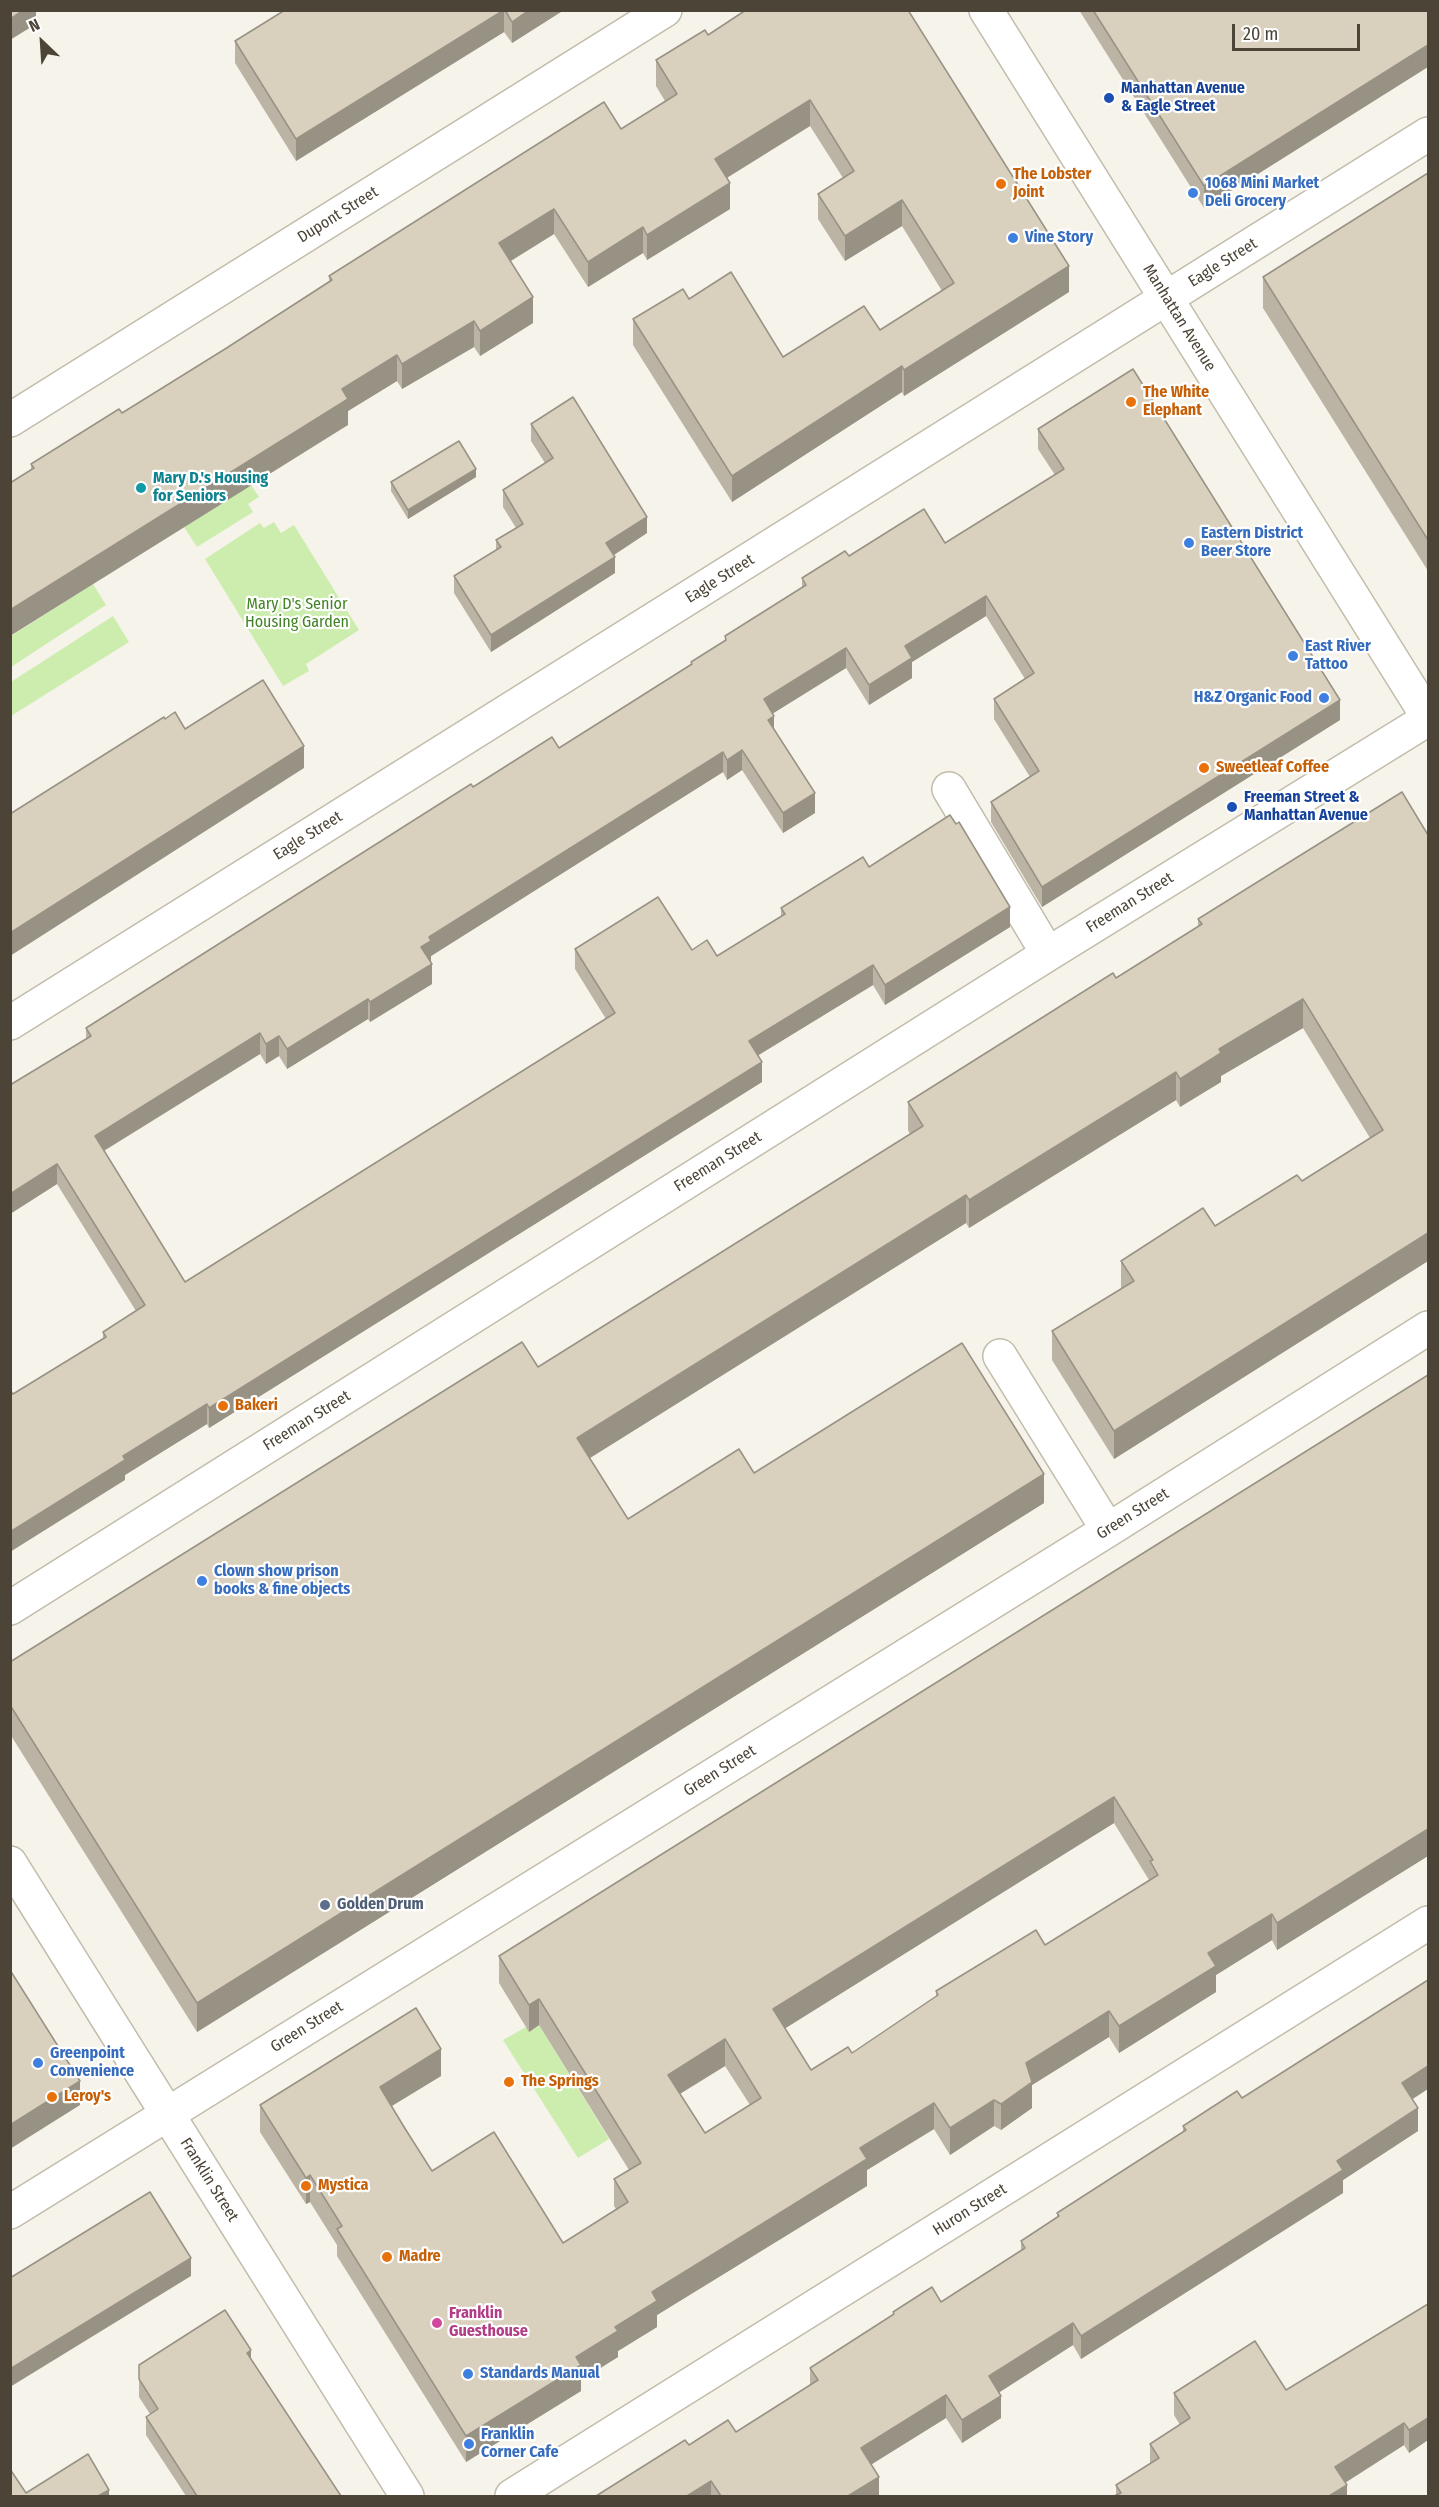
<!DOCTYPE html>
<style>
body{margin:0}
#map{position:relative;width:1439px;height:2507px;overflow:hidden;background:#f6f3ea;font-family:"Fira Sans Condensed",sans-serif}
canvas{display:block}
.frame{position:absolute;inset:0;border:12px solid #4b4437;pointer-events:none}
.north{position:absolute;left:12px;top:12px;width:60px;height:60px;-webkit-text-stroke:4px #fff;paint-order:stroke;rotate:335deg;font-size:16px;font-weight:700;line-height:24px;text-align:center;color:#4b4437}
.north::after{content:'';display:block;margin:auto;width:21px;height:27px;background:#4b4437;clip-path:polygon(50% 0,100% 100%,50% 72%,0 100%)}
.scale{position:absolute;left:1232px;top:24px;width:128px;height:27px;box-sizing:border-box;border:3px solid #4b4437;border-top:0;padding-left:8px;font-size:18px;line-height:21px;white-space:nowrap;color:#4b4437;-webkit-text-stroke:4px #fff;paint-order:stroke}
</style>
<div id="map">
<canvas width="1439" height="2507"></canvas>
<div class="frame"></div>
<div class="north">N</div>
<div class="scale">20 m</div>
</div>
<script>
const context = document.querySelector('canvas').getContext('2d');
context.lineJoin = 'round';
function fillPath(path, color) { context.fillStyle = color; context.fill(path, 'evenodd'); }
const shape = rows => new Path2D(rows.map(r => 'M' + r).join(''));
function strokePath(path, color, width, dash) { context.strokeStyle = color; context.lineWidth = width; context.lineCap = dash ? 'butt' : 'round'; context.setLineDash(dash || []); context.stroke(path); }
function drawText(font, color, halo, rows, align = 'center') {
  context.font = font + ' "Fira Sans Condensed",sans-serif'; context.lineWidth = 4.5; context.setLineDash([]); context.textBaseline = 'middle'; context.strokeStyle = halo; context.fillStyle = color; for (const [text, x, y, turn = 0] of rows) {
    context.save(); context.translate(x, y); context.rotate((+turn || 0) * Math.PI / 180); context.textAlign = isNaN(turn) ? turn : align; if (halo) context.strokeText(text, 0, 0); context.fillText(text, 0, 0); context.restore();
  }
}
fillPath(shape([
 [251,485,259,497,248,504,253,512,197,547,184,527],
 [274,522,281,533,294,525,359,630,306,664,309,671,283,686,205,559,260,523,264,528],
 [93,584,106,605,11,667,11,636],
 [113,616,129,642,11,716,11,682],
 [539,2025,609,2139,578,2158,503,2040,526,2027]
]), '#cdedaf');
const minor = shape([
 [986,10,1428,717],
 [10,420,665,10],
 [949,789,1048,954],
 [10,1023,1428,134],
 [1000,1356,1108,1530],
 [10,1608,1048,954,1428,719],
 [10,1863,407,2496],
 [10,2212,1108,1530,1428,1328],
 [512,2496,1428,1923]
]);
strokePath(minor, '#c2bcab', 36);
strokePath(minor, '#fff', 33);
fillPath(shape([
 [285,10,564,10,512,43,504,32,296,161,235,63,235,41],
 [746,10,1069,292,904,396,902,392,732,502,633,345,633,319,689,299,783,357,880,330,942,291,902,226,845,261,818,219,818,194,843,178,810,126,727,178,730,209,647,260,643,253,588,287,554,234,511,261,533,323,480,356,474,347,402,389,397,381,348,411,348,425,31,470,31,464,122,413,225,349,329,281,329,276,621,129,665,101,656,86,656,60,708,35],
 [1079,10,1428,10,1204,208],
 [1428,173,1428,571,1263,308,1263,277],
 [531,424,647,533,614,555,615,573,491,652,454,593,454,576,496,550,496,540,516,528,503,507,503,490,545,463,531,441],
 [1038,429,1340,720,1042,907,991,822,991,802,1030,777,994,719,994,699,1025,679,986,616,912,662,912,678,869,705,846,668,773,713,774,730,815,813,783,833,742,770,727,780,723,772,431,956,431,961,430,961,432,984,370,1022,368,1019,287,1069,279,1056,266,1064,260,1054,104,1151,185,1282,606,1019,575,969,575,949,692,950,717,956,781,916,781,908,869,867,1010,927,885,1005,873,985,758,1055,762,1082,209,1428,207,1424,165,1450,125,1475,125,1480,13,1394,103,1338,103,1332,136,1311,57,1184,10,1214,10,1085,86,1039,86,1028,473,787,559,748,691,664,691,662,725,641,725,636,802,588,802,578,849,556,945,543,1055,475,1038,449],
 [476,477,408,519,391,491,391,482],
 [1402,792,1428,1261,1114,1459,1052,1360,1052,1331,1121,1289,1121,1261,1215,1226,1302,1181,1370,1138,1303,1028,1221,1076,1221,1082,1180,1107,1176,1100,969,1228,966,1223,590,1458,628,1519,754,1473,1044,1503,197,2032,10,1734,10,1662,538,1367,910,1134,908,1130,908,1102,1116,978,1198,927,1198,919],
 [1428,1375,1428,1856,1277,1950,1272,1940,1216,1975,1216,1992,1119,2053,1109,2037,1032,2085,1032,2108,1001,2130,994,2126,950,2155,934,2129,867,2170,867,2186,657,2315,657,2327,618,2351,618,2357,581,2380,581,2391,466,2462,337,2256,337,2245,310,2202,306,2204,260,2132,260,2105,441,2076,392,2106,432,2171,563,2243,616,2209,614,2206,614,2179,629,2170,539,2025,529,2032,499,1983,499,1956],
 [1114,1823,1149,1880,1045,1945,936,1991,936,1997,852,2053,811,2070,785,2028],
 [725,2066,750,2105,705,2133,680,2094],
 [1242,2098,1413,2099,1418,2131,1343,2180,1343,2193,1081,2359,1073,2345,999,2392,1001,2418,962,2443,946,2418,871,2464,879,2496,596,2496,689,2445,736,2432,810,2386,810,2368,893,2315,893,2312,941,2302,1021,2251,1021,2241,1057,2218,1057,2213,1183,2132,1183,2126],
 [1428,2305,1428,2440,1409,2453,1404,2445,1345,2483,1347,2496,1116,2495,1116,2485,1150,2464,1150,2444,1180,2425,1174,2415,1174,2393,1286,2390],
 [251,2359,341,2496,186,2496,146,2435,146,2417,150,2414,139,2397,139,2365]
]), '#bbb3a3');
fillPath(shape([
 [23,10,36,10,36,24,10,40,10,19],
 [504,10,504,32,296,161,296,139],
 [529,10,564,10,512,43,512,22],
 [1428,45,1428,67,1204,208,1204,186],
 [810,100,810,126,715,185,715,159],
 [730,183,730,209,647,260,647,235],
 [902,200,902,226,845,261,845,236],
 [554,209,554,234,499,268,499,243],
 [643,227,643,253,588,287,588,262],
 [1069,266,1069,292,904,396,904,370],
 [533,297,533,323,480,356,480,331],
 [474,321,474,347,402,389,402,364],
 [397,355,397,381,348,411,348,425,10,636,10,610,342,389],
 [902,366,902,392,732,502,732,476],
 [476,469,476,477,408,519,408,510],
 [647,517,647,533,606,560,606,543],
 [615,557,615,573,491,652,491,635],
 [986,596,986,616,912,662,912,678,869,705,869,685,905,646],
 [846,648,846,668,764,719,764,699],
 [1340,700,1340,720,1042,907,1042,887],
 [774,716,774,736,768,720],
 [304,746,304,768,10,956,10,933],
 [742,750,742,770,727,780,727,760],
 [723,752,723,772,431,956,431,961,421,967,421,947,429,937],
 [815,793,815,813,783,833,783,813],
 [1010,907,1010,927,885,1005,885,985],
 [432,964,432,984,370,1022,370,1002],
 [873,965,873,985,749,1061,749,1041],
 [368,999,368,1019,287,1069,287,1049],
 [1303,999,1303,1028,1221,1076,1221,1082,1180,1107,1180,1079,1219,1049],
 [260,1033,260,1054,95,1156,95,1136],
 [279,1036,279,1056,266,1064,266,1044],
 [762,1062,762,1082,209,1428,209,1408],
 [1176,1072,1176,1100,969,1228,969,1200],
 [57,1164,57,1184,10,1214,10,1194],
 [966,1195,966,1223,577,1466,577,1438],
 [1428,1233,1428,1261,1114,1459,1114,1431],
 [207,1404,207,1424,125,1475,125,1480,10,1552,10,1532,123,1456],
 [1044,1474,1044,1503,197,2032,197,2003],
 [1114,1797,1114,1823,773,2036,773,2009],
 [1428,1829,1428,1856,1277,1950,1277,1923],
 [1272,1914,1272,1940,1216,1975,1216,1992,1119,2053,1119,2026,1208,1953],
 [539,1999,539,2025,529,2032,529,2005],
 [1109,2011,1109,2037,1032,2085,1032,2108,1001,2130,1001,2104,1026,2063],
 [725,2039,725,2066,668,2101,668,2075],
 [441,2049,441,2076,380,2113,380,2087],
 [1428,2066,1428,2089,1402,2106,1402,2083],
 [80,2081,80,2105,10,2149,10,2125],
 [994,2100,994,2126,950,2155,950,2128],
 [934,2103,934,2129,867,2170,867,2186,657,2315,657,2327,618,2351,618,2357,581,2380,581,2391,466,2462,466,2436,576,2357,615,2327,652,2292,860,2148],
 [1418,2108,1418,2131,1343,2180,1343,2193,1081,2359,1081,2336,1337,2161],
 [310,2175,310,2202,306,2204,306,2178],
 [191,2258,191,2276,10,2387,10,2369],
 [1073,2323,1073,2345,989,2399,989,2376],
 [251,2350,251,2368,247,2353],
 [946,2395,946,2418,861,2471,861,2448],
 [1001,2396,1001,2418,962,2443,962,2420],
 [1428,2418,1428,2440,1409,2453,1409,2430],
 [1404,2423,1404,2445,1335,2489,1335,2467],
 [879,2477,879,2496,848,2496],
 [711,2481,711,2496,687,2496],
 [1347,2485,1347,2496,1329,2496],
 [109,2490,109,2496,98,2496]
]), '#989285');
const building = shape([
 [10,10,23,10,10,19,10,10],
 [285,10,504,10,296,139,235,41,285,10],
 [505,10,529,10,512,22,505,10],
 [746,10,908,10,1069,266,904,370,902,366,732,476,633,319,683,289,689,299,731,272,783,357,864,306,880,330,954,283,902,200,845,236,818,194,854,171,810,100,715,159,730,183,647,235,643,227,588,262,554,209,499,243,533,297,480,331,474,321,402,364,397,355,342,389,348,399,10,610,10,483,34,468,31,464,119,409,122,413,225,349,332,280,329,276,604,102,621,129,677,94,656,60,705,30,708,35,746,10],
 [1093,10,1428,10,1428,45,1204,186,1093,10],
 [1428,173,1428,540,1263,277,1428,173],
 [1133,369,1340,700,1042,887,991,802,1039,771,994,699,1034,673,986,596,905,646,912,658,869,685,846,648,764,699,774,716,768,720,815,793,783,813,742,750,727,760,723,752,429,937,431,941,421,947,432,964,370,1002,368,999,287,1049,279,1036,266,1044,260,1033,95,1136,185,1282,615,1013,575,949,658,897,692,950,707,940,717,956,785,914,781,908,863,857,869,867,950,815,956,824,959,822,1010,907,885,985,873,965,749,1041,762,1062,209,1408,207,1404,123,1456,125,1460,10,1532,10,1390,13,1394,106,1337,103,1332,145,1305,57,1164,10,1194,10,1085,91,1036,86,1028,471,784,473,787,552,737,559,748,692,664,691,662,726,640,725,636,806,585,802,578,845,551,849,556,924,509,945,543,1064,469,1038,429,1133,369],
 [573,397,647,517,606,543,615,557,491,635,454,576,501,547,496,540,523,524,503,490,553,458,531,424,573,397],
 [459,441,476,469,408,510,391,482,459,441],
 [263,680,304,746,10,933,10,814,164,717,165,719,175,712,185,729,263,680],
 [1402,792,1428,835,1428,1233,1114,1431,1052,1331,1134,1281,1121,1261,1203,1208,1215,1226,1297,1175,1302,1181,1383,1130,1303,999,1219,1049,1221,1053,1180,1079,1176,1072,969,1200,966,1195,577,1438,628,1519,739,1449,754,1473,962,1343,1044,1474,197,2003,10,1705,10,1662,522,1342,538,1367,923,1126,908,1102,1113,973,1116,978,1202,924,1198,919,1402,792],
 [1428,1375,1428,1829,1277,1923,1272,1914,1208,1953,1216,1966,1119,2026,1109,2011,1026,2063,1032,2082,1001,2104,994,2100,950,2128,934,2103,860,2148,867,2159,652,2292,657,2301,615,2327,618,2331,576,2357,581,2365,466,2436,337,2229,342,2226,310,2175,306,2178,260,2105,416,2008,441,2049,380,2087,404,2127,432,2171,494,2132,563,2243,628,2202,614,2179,641,2163,539,1999,529,2005,499,1956,1428,1375],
 [1114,1797,1153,1860,1150,1861,1158,1875,1045,1945,1036,1930,936,1991,938,1995,852,2053,848,2047,811,2070,773,2009,1114,1797],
 [725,2039,761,2098,705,2133,668,2075,725,2039],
 [10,1970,80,2081,10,2125,10,1970],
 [1428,1980,1428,2066,1402,2083,1418,2108,1337,2161,1343,2170,1081,2336,1073,2323,989,2376,1001,2396,962,2420,946,2395,861,2448,879,2477,848,2496,721,2496,711,2481,687,2496,596,2496,685,2440,689,2445,728,2420,736,2432,818,2380,810,2368,894,2314,893,2312,932,2287,941,2302,1025,2248,1021,2241,1059,2216,1057,2213,1186,2130,1183,2126,1237,2091,1242,2098,1428,1980],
 [150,2192,191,2258,10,2369,10,2278,150,2192],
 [1428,2304,1428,2418,1409,2430,1404,2423,1335,2467,1347,2485,1329,2496,1114,2496,1121,2493,1116,2485,1159,2458,1150,2444,1190,2418,1174,2393,1255,2341,1286,2390,1428,2304],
 [225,2310,251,2350,247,2353,341,2496,197,2496,146,2417,158,2409,139,2379,139,2365,225,2310],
 [88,2454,109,2490,98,2496,10,2496,10,2469,26,2493,88,2454]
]);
fillPath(building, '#d9d0be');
strokePath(building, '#989285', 1.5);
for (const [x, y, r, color] of [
 [1109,98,6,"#1a4fb4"],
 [1001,184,6,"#e8710a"],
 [1193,193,6,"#3f7fe0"],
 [1013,238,6,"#3f7fe0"],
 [1131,402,6,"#e8710a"],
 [141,488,6,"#0f9aa8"],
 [1189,543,6,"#3f7fe0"],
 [1293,656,6,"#3f7fe0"],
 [1324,698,6,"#3f7fe0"],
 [1204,768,6,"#e8710a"],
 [1232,807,6,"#1a4fb4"],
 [223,1406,6,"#e8710a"],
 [202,1581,6,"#3f7fe0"],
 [325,1905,6,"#5c6f8a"],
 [38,2063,6,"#3f7fe0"],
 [509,2082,6,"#e8710a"],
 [52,2097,6,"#e8710a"],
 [306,2186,6,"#e8710a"],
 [387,2257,6,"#e8710a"],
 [437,2323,6,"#d1479c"],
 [468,2374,6,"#3f7fe0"],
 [469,2444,6,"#3f7fe0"]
]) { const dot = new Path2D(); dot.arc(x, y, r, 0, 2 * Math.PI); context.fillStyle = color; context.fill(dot); strokePath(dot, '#fff', 2); }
drawText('bold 16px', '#164399', '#fff', [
 ["Manhattan Avenue",1121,89],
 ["& Eagle Street",1121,107],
 ["Freeman Street &",1244,798],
 ["Manhattan Avenue",1244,816]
], 'left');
drawText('bold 16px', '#c56008', '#fff', [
 ["The Lobster",1013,175],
 ["Joint",1013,193],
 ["The White",1143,393],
 ["Elephant",1143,411],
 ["Sweetleaf Coffee",1216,768],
 ["Bakeri",235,1406],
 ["The Springs",521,2082],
 ["Leroy's",64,2097],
 ["Mystica",318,2186],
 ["Madre",399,2257]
], 'left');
drawText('bold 16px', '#366cbe', '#fff', [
 ["1068 Mini Market",1205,184],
 ["Deli Grocery",1205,202],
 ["Vine Story",1025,238],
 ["Eastern District",1201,534],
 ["Beer Store",1201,552],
 ["East River",1305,647],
 ["Tattoo",1305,665],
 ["H&Z Organic Food",1312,698,"right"],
 ["Clown show prison",214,1572],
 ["books & fine objects",214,1590],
 ["Greenpoint",50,2054],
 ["Convenience",50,2072],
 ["Standards Manual",480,2374],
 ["Franklin",481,2435],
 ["Corner Cafe",481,2453]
], 'left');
drawText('16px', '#4b4437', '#fff', [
 ["Dupont Street",338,215,-32],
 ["Eagle Street",1223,263,-32],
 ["Manhattan Avenue",1179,318,58],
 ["Eagle Street",720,579,-32],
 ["Eagle Street",308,836,-32],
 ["Freeman Street",1130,903,-32],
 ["Freeman Street",718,1162,-32],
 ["Freeman Street",307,1421,-32],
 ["Green Street",1133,1514,-32],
 ["Green Street",720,1771,-32],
 ["Green Street",307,2027,-32],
 ["Franklin Street",209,2180,58],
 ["Huron Street",970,2210,-32]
]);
drawText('bold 16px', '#0d838f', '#fff', [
 ["Mary D.'s Housing",153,479],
 ["for Seniors",153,497]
], 'left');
drawText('16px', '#418324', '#fff', [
 ["Mary D's Senior",297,605],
 ["Housing Garden",297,623]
]);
drawText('bold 16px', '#4e5e75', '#fff', [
 ["Golden Drum",337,1905]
], 'left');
drawText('bold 16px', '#b23c85', '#fff', [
 ["Franklin",449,2314],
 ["Guesthouse",449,2332]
], 'left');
</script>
